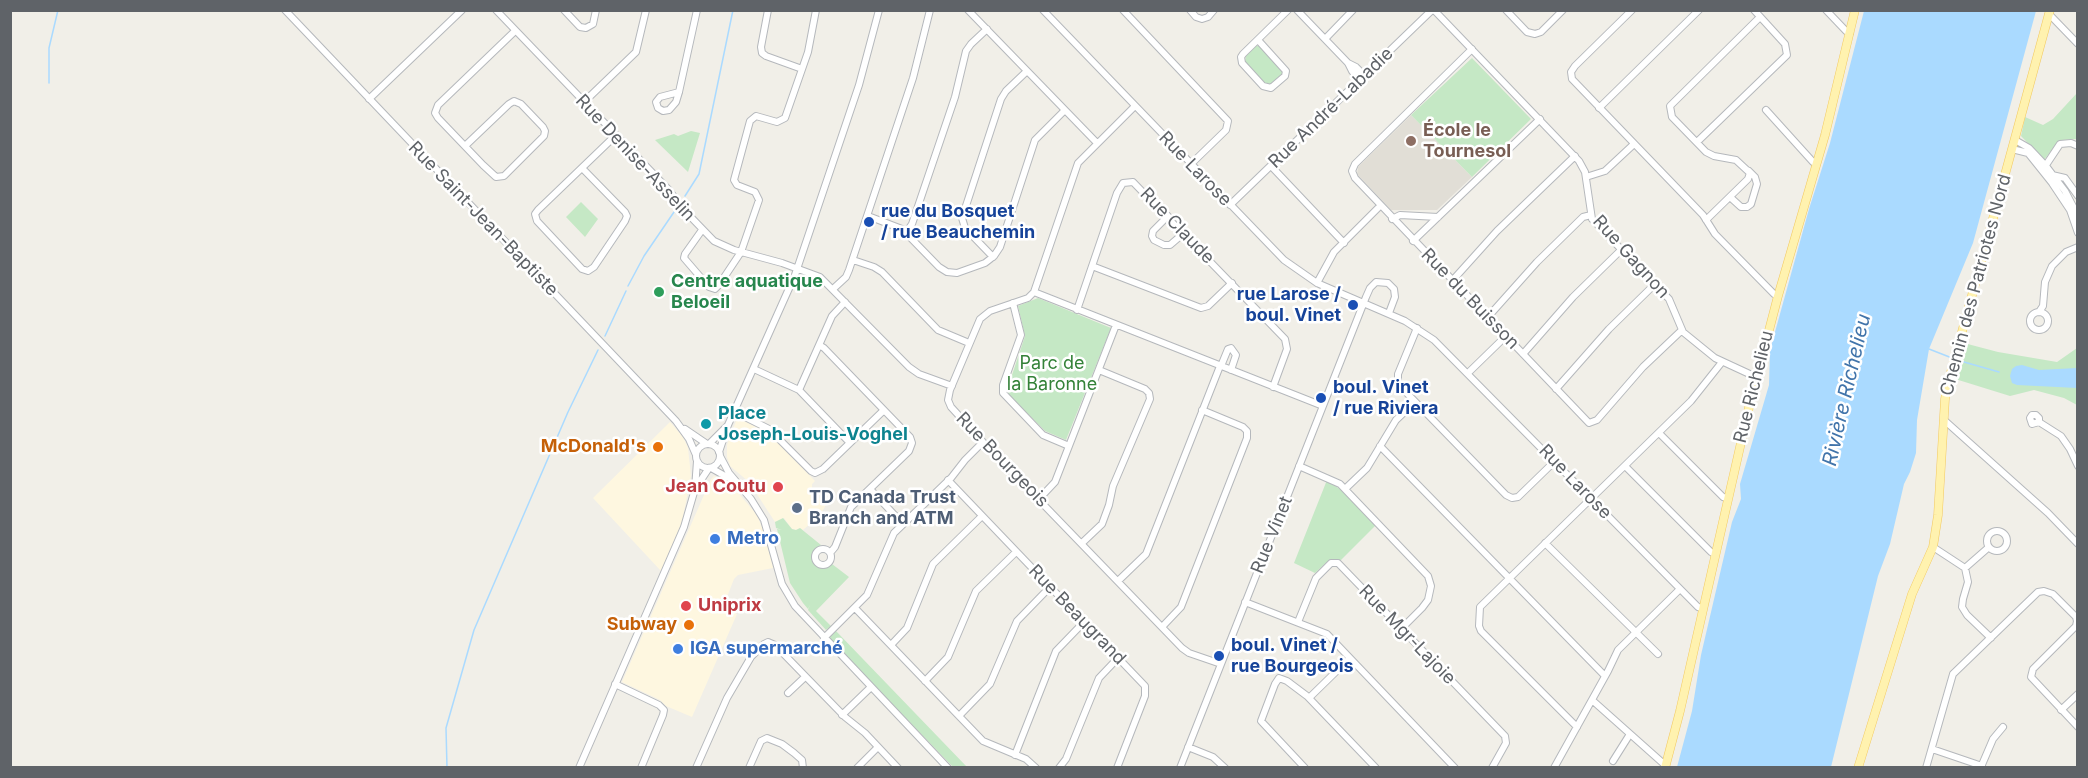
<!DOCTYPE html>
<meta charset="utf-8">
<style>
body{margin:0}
#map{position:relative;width:2088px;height:778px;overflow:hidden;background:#f1efe8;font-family:Inter,sans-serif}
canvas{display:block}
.frame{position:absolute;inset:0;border:12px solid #5f6368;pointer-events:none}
</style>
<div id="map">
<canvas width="2088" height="778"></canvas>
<div class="frame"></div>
</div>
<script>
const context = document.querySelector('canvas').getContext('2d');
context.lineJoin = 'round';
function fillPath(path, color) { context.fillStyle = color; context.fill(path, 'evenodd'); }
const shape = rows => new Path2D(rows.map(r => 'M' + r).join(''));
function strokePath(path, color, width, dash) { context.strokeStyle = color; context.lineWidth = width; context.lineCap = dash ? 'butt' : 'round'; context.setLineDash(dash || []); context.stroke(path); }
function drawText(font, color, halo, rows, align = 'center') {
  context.font = font + ' Inter,sans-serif'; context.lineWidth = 5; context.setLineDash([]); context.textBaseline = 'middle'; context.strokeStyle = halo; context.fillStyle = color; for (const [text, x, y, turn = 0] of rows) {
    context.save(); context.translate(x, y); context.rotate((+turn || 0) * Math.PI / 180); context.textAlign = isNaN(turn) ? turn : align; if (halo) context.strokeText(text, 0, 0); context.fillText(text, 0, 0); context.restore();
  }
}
fillPath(shape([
 [740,419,768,433,815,481,812,484,812,490,826,505,820,515,803,530,800,528,796,530,792,529,784,518,775,522,749,482,730,466,727,457,727,445,736,421],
 [670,422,683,437,688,448,691,476,682,522,661,571,593,498],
 [714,476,721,478,735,489,757,515,765,535,773,568,738,575,734,579,723,607,737,614,692,717,666,706,660,700,622,682,711,479]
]), '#fef7e0');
fillPath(shape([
 [1411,115,1472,177,1437,210,1391,210,1357,174,1358,167]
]), '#e1ded6');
fillPath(shape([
 [1255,46,1259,46,1282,71,1282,75,1271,85,1266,84,1245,62,1246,55],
 [1472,58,1531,119,1472,177,1411,115],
 [2077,93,2077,139,2062,140,2057,143,2044,160,2021,136,2025,117,2043,125,2053,119],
 [691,131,700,133,688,172,655,140,674,134,678,136],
 [581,202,598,219,585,237,566,217],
 [1038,298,1111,328,1066,440,1045,431,1009,395,1007,390,1025,336,1018,306],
 [1960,342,1998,352,2057,362,2077,348,2077,405,2064,398,2034,390,2010,396,1952,378],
 [1327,480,1341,490,1376,525,1340,561,1329,560,1315,573,1294,563],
 [783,518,792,529,796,530,800,528,821,545,815,549,813,554,813,560,817,565,823,568,832,564,849,577,816,611,831,626,826,630,808,610,810,605,808,609,803,603,790,583,777,529,782,530,776,528,775,522],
 [836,631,967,767,953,767,831,641,830,637]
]), '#c5e8c5');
fillPath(shape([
 [1864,11,2036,11,1973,243,1929,349,1917,420,1916,453,1910,472,1904,484,1890,544,1878,576,1831,767,1677,767,1692,711,1701,655,1732,522,1741,499,1740,484,1769,385,1770,350,1809,209,1830,143],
 [2022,365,2039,370,2077,368,2077,388,2017,385,2012,383,2010,376,2012,369,2016,366]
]), '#aadaff');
strokePath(shape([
 [49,83,49,48,58,10],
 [685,196,699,174,733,10],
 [628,286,644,256,674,212],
 [605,336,626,291],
 [1929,349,1952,358],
 [1957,360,1999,372],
 [447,768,446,728,474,630,568,412,598,350]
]), '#aadaff', 1.5);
const minor = shape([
 [285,10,676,421,689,439,696,455],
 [496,10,668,189,685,211,714,241,734,250,782,263,820,277,909,367,919,374,952,386],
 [564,10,580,27,586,28,593,24,596,10],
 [768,10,761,47,762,53,766,56,802,69],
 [968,10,1097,143],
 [1043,10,1284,260,1317,283,1405,321,1434,340,1698,607,1702,608],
 [1123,10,1228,121,1226,130,1191,164],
 [1190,10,1196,17,1202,19,1208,17,1214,10],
 [1297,10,1348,63,1352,71,1360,80],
 [1434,10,1579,161,1585,172,1592,219,1669,299,1683,332,1715,358,1756,377],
 [1506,10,1527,32,1535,34,1541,32,1563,10],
 [1632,10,1575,66,1571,72,1572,79,1703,215,1715,234,1774,294,1778,296],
 [1826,10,1846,31,1850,33],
 [2049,14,2078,44],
 [1325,39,1353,10],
 [1258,40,1286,71,1285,76,1271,88,1263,86,1242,63,1241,57,1243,54,1288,10],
 [1472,49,1355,164,1352,171,1355,178,1589,423,1597,420,1643,367,1682,330],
 [1348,63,1356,67,1365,76],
 [679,92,697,10],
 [679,92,676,102,669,110,663,111,658,108,656,102,660,97,679,92],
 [369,99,462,10],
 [584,102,636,52,646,10],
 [1135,106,1078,163,1034,292,1028,298,990,311,980,319,950,390,948,400,951,407,983,442,1182,648,1189,653,1221,664],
 [1599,108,1699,10],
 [1766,110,1813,162,1817,163],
 [2015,140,2029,148,2046,166,2065,191,2078,216],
 [1697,142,1787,55,1785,44,1754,10],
 [465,146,509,104,514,101,521,104,543,127,545,131,544,136,504,176,496,177,483,165,438,118,435,113,438,105,515,31],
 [2012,149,2028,153,2052,183,2070,210,2078,233],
 [1271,166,1344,243],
 [582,168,625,212,627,216,625,221,594,267,588,271,582,269,537,221,535,214,538,210,563,186,616,135],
 [2044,168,2060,144,2071,143,2078,146],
 [2052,175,2065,178,2078,196],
 [1586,177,1605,171,1634,144],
 [1730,197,1741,207,1747,207,1751,204,1757,184,1755,177,1749,171],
 [1230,205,1432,10],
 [868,216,902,229,939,267,947,272,957,273,985,263,994,256,1000,247,1035,140,1065,110],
 [1168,216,1153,231,1152,236,1154,240,1164,245,1170,245,1184,233],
 [1392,219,1400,215,1438,217],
 [1706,220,1748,179,1750,173,1736,160,1714,156,1706,152,1672,117,1670,106,1760,17],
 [702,230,685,254,684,258,709,287,715,289,719,285,741,252,759,200,755,192,737,185,734,180,750,121,756,116,777,122,785,118,808,52,816,10],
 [906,233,912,224,955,97,966,51,971,44,987,29],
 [1413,241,1540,119],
 [993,257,965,228,962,218,1001,99,1006,91,1027,71],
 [853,260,874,267,882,272,938,330,969,343],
 [1092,266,1201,308,1208,306,1232,283],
 [1452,281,1497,231,1575,156],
 [1317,283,1334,252,1380,206],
 [833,289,846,277,849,270,913,78,930,10],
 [1034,292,1323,406],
 [1013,303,1021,335,1003,385,1003,393,1043,435,1069,446],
 [1077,310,1117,193,1123,183,1133,182,1285,339,1287,349,1273,387],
 '2030 321a9 9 0 1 1 18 0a9 9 0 1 1-18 0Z',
 [2039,312,2043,306,2045,282,2052,266,2066,252,2078,247],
 [1487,318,1537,262,1583,217,1591,215],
 [1417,328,1398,374,1398,384,1506,495,1512,498,1518,497,1555,461],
 [819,345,824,348,910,437,912,443,909,451,851,507,835,547,830,553],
 [1523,354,1573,297,1621,250],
 [1221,366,1228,349,1231,348,1236,355,1231,370],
 [754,369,799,390,850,443],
 [1468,373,1506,336],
 [1556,389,1609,329,1655,284],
 [799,390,832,316,845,302],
 [735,412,769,429,811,471,815,473,823,469,884,410],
 [1944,420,2048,513,2078,544],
 [2039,422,2039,418,2036,415,2032,415,2030,418,2032,424,2039,422,2061,436,2070,449,2078,466],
 [685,429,707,444],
 [1659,433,1723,497,1727,498],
 '696 456a12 12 0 1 1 24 0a12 12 0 1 1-24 0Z',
 [709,444,728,425],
 [1380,446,1605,676],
 [719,452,728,425,795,275,859,85,879,10],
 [720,456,729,473,751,499,764,520,782,584,795,606,948,768],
 [1299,466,1340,484,1428,576,1431,586,1428,600,1422,608,1401,629],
 [1625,466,1711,552,1715,554],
 [711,468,734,481],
 [948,480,1145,686,1145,696,1117,768],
 [695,489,709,468],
 [870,489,903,524],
 [1345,489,1367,468,1396,420,1415,402],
 [1039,499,1055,482,1116,325],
 '1987 541a10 10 0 1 1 20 0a10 10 0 1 1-20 0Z',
 [1082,543,1102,524,1109,505,1113,486,1150,399,1149,393,1145,389,1099,370],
 [1545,543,1658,654],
 [1933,547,1965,568,1968,582,1963,599,1962,607,1967,615,1991,638],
 '815 557a8 8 0 1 1 16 0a8 8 0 1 1-16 0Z',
 [1965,568,1989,547],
 [1118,581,1146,554,1220,366],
 [1245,602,1327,634,1455,768],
 [855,608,983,741,1026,759,1036,768],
 [1298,622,1316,578,1331,563,1338,563,1505,736,1506,743,1492,768],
 [1162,627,1181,607,1247,438,1247,431,1243,427,1202,410],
 [824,638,867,595,894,533,951,478,965,460,983,442],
 [891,645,907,628,933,564,982,516],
 [925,681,948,657,976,591,1016,552],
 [615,684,659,705,664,710,663,715,641,768],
 [788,693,805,677],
 [1309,698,1350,658],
 [1592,700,1665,765],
 [2061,710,2078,694],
 [842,715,871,687],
 [959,716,990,684,1017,621,1050,587],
 [1577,727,1481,631,1479,626,1480,607,1691,401,1722,362],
 [1188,747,1213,757,1225,768],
 [1932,749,1982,766],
 [1015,755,1056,651,1084,622],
 [1613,761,1630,734],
 [1981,767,1993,739,2003,727],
 [579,768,684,527,695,489,697,461],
 [696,768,727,698,751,657,764,644,768,642,775,645,845,717,865,733,898,768],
 [749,768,761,741,767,738,782,744,794,753,802,760,803,768],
 [857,768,878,747],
 [1059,768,1066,759,1099,678,1118,658],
 [1180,768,1366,297,1370,288,1376,282,1388,283,1394,289,1395,297,1389,313],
 [1305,768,1261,721,1275,684,1279,678,1287,681,1307,696,1376,768],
 [1554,768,1608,671,1618,650,1680,589],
 [1926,768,1953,674,2038,592,2044,591,2053,594,2076,617,2077,621,2076,626,2033,669,2031,677,2078,727]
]);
const major = shape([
 [1665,768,1680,711,1750,403,1778,296,1825,135,1855,10],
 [1858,768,1912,594,1933,547,1938,515,1945,399,1948,383,2050,10]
]);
strokePath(minor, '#b5b8bc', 8);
strokePath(major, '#f2c960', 9);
strokePath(minor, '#fff', 6);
strokePath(major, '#fff2af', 8);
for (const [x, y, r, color] of [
 [1411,141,6,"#8d6e63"],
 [869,222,6,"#1a4fb4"],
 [659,292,6,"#2e9e5b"],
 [1353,305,6,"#1a4fb4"],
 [1321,398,6,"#1a4fb4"],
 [706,424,6,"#0f9aa8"],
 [658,447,6,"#e8710a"],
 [778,487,6,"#e0444e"],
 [797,508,6,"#5c6f8a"],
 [715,539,6,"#3f7fe0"],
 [686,606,6,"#e0444e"],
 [689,625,6,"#e8710a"],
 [678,649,6,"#3f7fe0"],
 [1219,656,6,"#1a4fb4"]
]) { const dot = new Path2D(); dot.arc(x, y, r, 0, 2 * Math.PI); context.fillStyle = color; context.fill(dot); strokePath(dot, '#fff', 2); }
drawText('18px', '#5f6368', '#fff', [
 ["Rue André-Labadie",1331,108,-44],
 ["Rue Denise-Asselin",635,158,47],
 ["Rue Larose",1195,169,46],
 ["Rue Saint-Jean-Baptiste",483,219,46],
 ["Rue Claude",1177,226,46],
 ["Rue Gagnon",1631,257,48],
 ["Chemin des Patriotes Nord",1976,285,-75],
 ["Rue du Buisson",1470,299,46],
 ["Rue Richelieu",1754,387,-76],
 ["Rue Bourgeois",1002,460,46],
 ["Rue Larose",1575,482,46],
 ["Rue Vinet",1272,535,-68],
 ["Rue Beaugrand",1077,615,46],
 ["Rue Mgr-Lajoie",1407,635,46]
]);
drawText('bold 18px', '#785e54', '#fff', [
 ["École le",1423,131],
 ["Tournesol",1423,152]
], 'left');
drawText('bold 18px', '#164399', '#fff', [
 ["rue du Bosquet",881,212],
 ["/ rue Beauchemin",881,233],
 ["rue Larose /",1341,295,"right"],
 ["boul. Vinet",1341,316,"right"],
 ["boul. Vinet",1333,388],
 ["/ rue Riviera",1333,409],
 ["boul. Vinet /",1231,646],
 ["rue Bourgeois",1231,667]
], 'left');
drawText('bold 18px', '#27864d', '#fff', [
 ["Centre aquatique",671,282],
 ["Beloeil",671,303]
], 'left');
drawText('18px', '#348238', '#fff', [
 ["Parc de",1052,364],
 ["la Baronne",1052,385]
]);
drawText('bold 18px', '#0d838f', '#fff', [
 ["Place",718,414],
 ["Joseph-Louis-Voghel",718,435]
], 'left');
drawText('bold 18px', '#c56008', '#fff', [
 ["McDonald's",646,447],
 ["Subway",677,625]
], 'right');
drawText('bold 18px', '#be3a42', '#fff', [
 ["Jean Coutu",766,487],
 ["Uniprix",698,606,"left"]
], 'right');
drawText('bold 18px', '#4e5e75', '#fff', [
 ["TD Canada Trust",809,498],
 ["Branch and ATM",809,519]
], 'left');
drawText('bold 18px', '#366cbe', '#fff', [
 ["Metro",727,539],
 ["IGA supermarché",690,649]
], 'left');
drawText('italic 20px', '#4174aa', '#fff', [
 ["Rivière Richelieu",1847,390,-77]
]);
</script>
